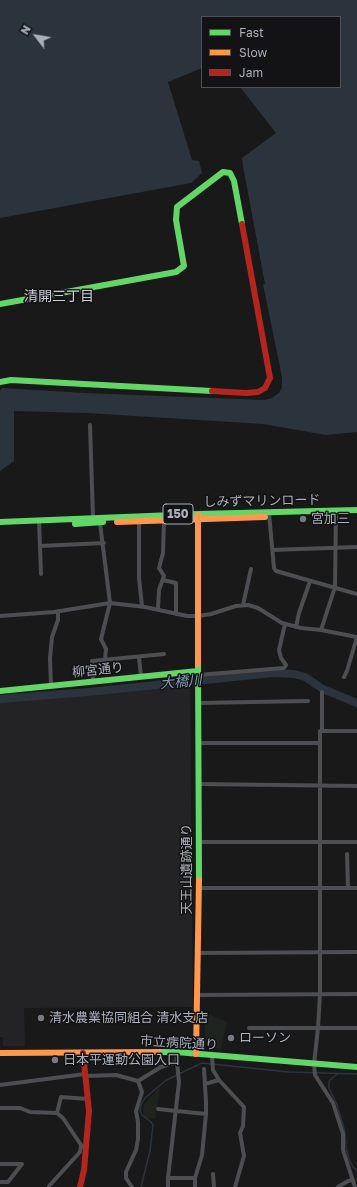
<!DOCTYPE html>
<meta charset="utf-8">
<style>
body{margin:0}
#map{position:relative;width:357px;height:1187px;overflow:hidden;background:#191919;font-family:"Golos Text",sans-serif}
canvas{display:block}
.legend{position:absolute;left:201px;top:16px;width:140px;height:72px;box-sizing:border-box;background:#131315;border:1px solid #4f5157;margin:0;padding:5px 7px;list-style:none;font-size:12px;color:#a9afbb}
.legend li{display:flex;align-items:center;gap:8px;height:20px}
.legend b{width:20px;border:1px solid #4f5157}
.north{position:absolute;left:16px;top:16px;width:40px;height:40px;-webkit-text-stroke:3px #131315;paint-order:stroke;rotate:301deg;font-size:11px;font-weight:700;line-height:16px;text-align:center;color:#a9afbb}
.north::after{content:'';display:block;margin:auto;width:14px;height:18px;background:#a9afbb;clip-path:polygon(50% 0,100% 100%,50% 72%,0 100%)}
</style>
<div id="map">
<canvas width="357" height="1187"></canvas>
<ul class="legend">
<li><b style="height:5px;background:#63d668"></b>Fast</li>
<li><b style="height:5px;background:#ff974d"></b>Slow</li>
<li><b style="height:5px;background:#b3261e"></b>Jam</li>
</ul>
<div class="north">N</div>
</div>
<script>
const context = document.querySelector('canvas').getContext('2d');
context.lineJoin = 'round';
function fillPath(path, color) { context.fillStyle = color; context.fill(path, 'evenodd'); }
const shape = rows => new Path2D(rows.map(r => 'M' + r).join(''));
function strokePath(path, color, width, dash) { context.strokeStyle = color; context.lineWidth = width; context.lineCap = dash ? 'butt' : 'round'; context.setLineDash(dash || []); context.stroke(path); }
function drawText(font, color, halo, rows, align = 'center') {
  context.font = font + ' "Golos Text","Noto Sans JP",sans-serif'; context.lineWidth = 3; context.setLineDash([]); context.textBaseline = 'middle'; context.strokeStyle = halo; context.fillStyle = color; for (const [text, x, y, turn = 0] of rows) {
    context.save(); context.translate(x, y); context.rotate((+turn || 0) * Math.PI / 180); context.textAlign = isNaN(turn) ? turn : align; if (halo) context.strokeText(text, 0, 0); context.fillText(text, 0, 0); context.restore();
  }
}
fillPath(shape([
 [190,683,193,1007,24,1008,25,1046,3,1046,3,1037,0,1037,0,700]
]), '#232325');
fillPath(shape([
 [205,1013,227,1022,221,1049,205,1046],
 [160,1087,155,1119,147,1118,144,1116,143,1110,145,1103]
]), '#1c241d');
fillPath(shape([
 [0,0,357,0,357,432,326,435,263,424,87,413,14,411,14,461,0,471,0,391,2,388,85,393,264,400,272,398,279,393,282,388,282,377,263,284,265,284,243,166,242,158,276,133,240,87,340,87,340,17,202,17,202,68,168,82,192,160,199,161,202,173,191,183,0,218]
]), '#2b343c');
strokePath(shape([
 [337,1074,329,1081,329,1088,337,1105,345,1132,346,1148,349,1159,353,1167,357,1171],
 [141,1187,150,1151,153,1125,151,1122,142,1115,140,1111,141,1105,145,1098,165,1081,185,1071,202,1063,289,1072,357,1074]
]), '#2b343c', 1.5);
strokePath(shape([
 [0,699,88,692,273,673,294,674,305,677,323,689,357,703]
]), '#2b343c', 8);
strokePath(shape([
 [90,425,93,518],
 [269,513,274,568,276,571,357,594],
 [39,520,41,574],
 [139,521,139,578,142,606],
 [100,523,110,603,101,639,106,649,105,660],
 [40,546,104,543],
 [272,550,357,547],
 [163,580,176,583,176,614],
 [243,605,251,569],
 [158,609,159,590,164,576,159,568,163,553,164,520],
 [0,616,54,612,110,603,145,607,187,616,198,616,211,614,236,606,248,605,258,608,282,623,301,628,321,630,357,637],
 [296,627,299,613,310,581],
 [321,630,335,587,336,511],
 [139,657,141,677],
 [198,675,284,668,286,665,281,658,279,650,285,624],
 [344,677,347,671,357,637],
 [93,682,92,661,164,654],
 [51,686,50,658,52,637,58,620,58,611],
 [322,692,322,731],
 [198,703,308,701],
 [198,743,320,743],
 [198,784,357,786],
 [198,842,357,842],
 [347,854,348,888],
 [199,888,357,888],
 [198,953,357,952],
 [198,995,357,994],
 [249,1028,357,1028],
 [212,1056,213,1070,219,1080,244,1107,243,1126,240,1133,244,1156,235,1187],
 [86,1076,116,1075,138,1081,161,1067,176,1062],
 [205,1084,219,1080],
 [0,1085,85,1074],
 [0,1108,20,1108,30,1112,57,1113,63,1118,81,1145,86,1148],
 [158,1109,206,1114],
 [57,1113,61,1097,88,1099],
 [0,1164,22,1164,8,1182,0,1182],
 [213,1174,214,1187],
 [168,1178,195,1178],
 [49,1187,49,1186,80,1152,81,1145],
 [132,1187,126,1178,126,1172,136,1150,138,1139,138,1122,136,1111,142,1092,138,1081],
 [168,1187,168,1178,179,1082,176,1052],
 [195,1187,195,1178,202,1155,206,1114,206,1102,204,1069],
 [338,1187,348,1181,353,1180],
 [355,1187,343,1150,343,1134,333,1103,315,1075,314,1064,318,1028,320,994,320,731,357,731]
]), '#4d4e52', 4);
strokePath(shape([
 [0,304,176,272,184,266,176,220,177,207,223,172,230,173,234,181,242,224],
 [0,382,11,380,212,391],
 [0,522,198,514,357,510],
 [75,524,103,522],
 [198,664,199,880],
 [0,691,198,671],
 [159,1052,176,1052,357,1067]
]), '#63d668', 6);
strokePath(shape([
 [198,515,198,664],
 [117,522,265,517],
 [0,1053,159,1052],
 [196,1054,199,880]
]), '#ff974d', 6);
strokePath(shape([
 [212,391,246,393,258,392,265,388,270,378,242,224],
 [80,1187,84,1170,89,1111,83,1053]
]), '#b3261e', 6);
for (const [x, y, r, color] of [
 [303,519,4,"#777a82"],
 [41,1018,4,"#777a82"],
 [231,1038,4,"#777a82"],
 [55,1060,4,"#777a82"]
]) { const dot = new Path2D(); dot.arc(x, y, r, 0, 2 * Math.PI); context.fillStyle = color; context.fill(dot); strokePath(dot, '#131315', 1.5); }
for (const [x, y, w] of [
 [178,514,30]
]) { const box = new Path2D(); box.roundRect(x - w / 2, y - 10, w, 20, 3); context.fillStyle = '#131315'; context.fill(box); strokePath(box, '#a9afbb', 1); }
drawText('bold 12px', '#a9afbb', null, [
 ["150",178,514]
]);
drawText('13px', '#a9afbb', '#131315', [
 ["しみずマリンロード",262,501,-1],
 ["柳宮通り",98,670,-6],
 ["天王山遺跡通り",187,869,-90],
 ["市立病院通り",179,1043,3]
]);
drawText('13px', '#a9afbb', '#131315', [
 ["宮加三",311,519],
 ["清水農業協同組合 清水支店",49,1018],
 ["ローソン",239,1038],
 ["日本平運動公園入口",63,1060]
], 'left');
drawText('14px', '#cbced6', '#131315', [
 ["清開三丁目",59,297]
]);
drawText('italic 14px', '#7f9eb7', '#131315', [
 ["大橋川",181,682,-5]
]);
</script>
